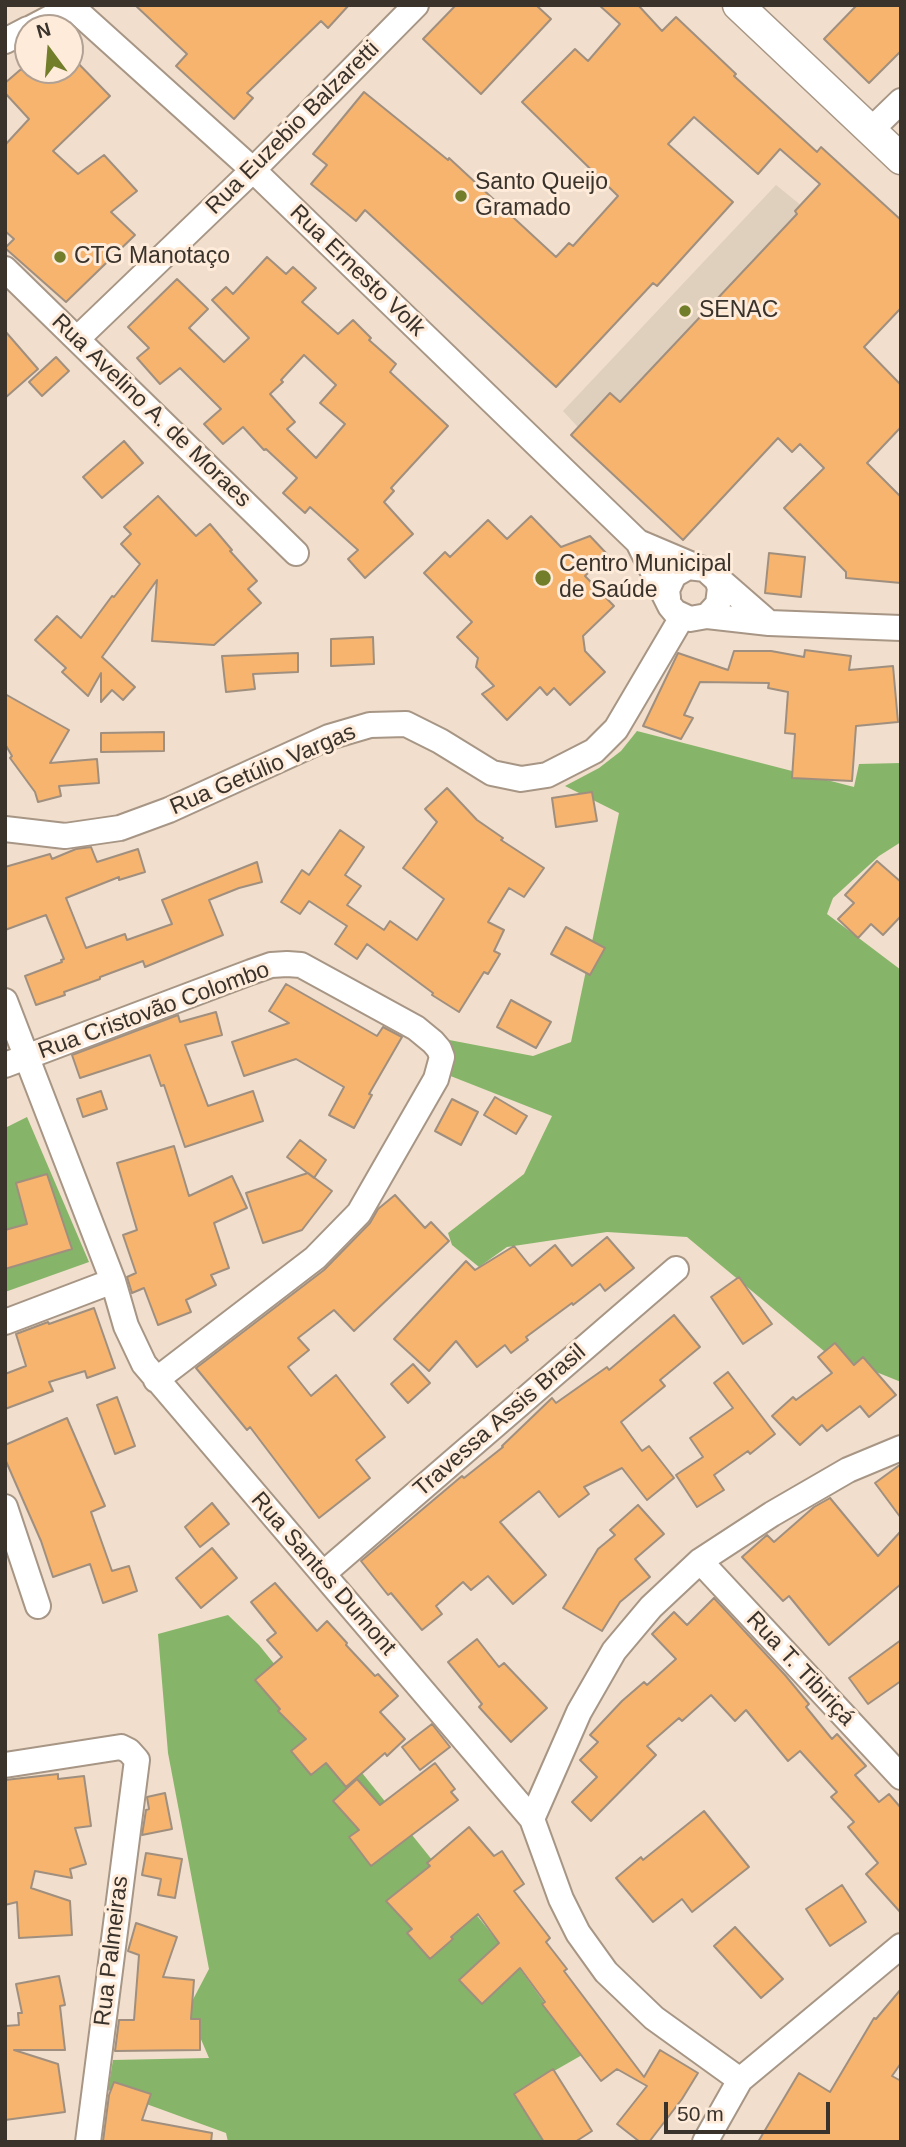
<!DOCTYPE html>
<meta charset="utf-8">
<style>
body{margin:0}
#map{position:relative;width:906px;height:2147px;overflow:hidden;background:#f1decc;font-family:Helvetica,sans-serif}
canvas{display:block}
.frame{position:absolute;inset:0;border:7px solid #3a332c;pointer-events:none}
.north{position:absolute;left:14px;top:14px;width:70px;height:70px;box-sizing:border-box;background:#feebd9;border:2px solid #b0a194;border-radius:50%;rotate:344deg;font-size:19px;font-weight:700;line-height:28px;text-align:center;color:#3a332c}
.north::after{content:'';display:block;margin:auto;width:24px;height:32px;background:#737e2b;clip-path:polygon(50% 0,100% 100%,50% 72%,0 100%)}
.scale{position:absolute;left:664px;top:2102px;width:166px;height:32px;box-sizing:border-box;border:4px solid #3a332c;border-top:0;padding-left:9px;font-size:21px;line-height:24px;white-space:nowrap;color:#3a332c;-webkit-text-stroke:5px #feebd9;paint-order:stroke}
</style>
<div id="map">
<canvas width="906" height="2147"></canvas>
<div class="frame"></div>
<div class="north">N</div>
<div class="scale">50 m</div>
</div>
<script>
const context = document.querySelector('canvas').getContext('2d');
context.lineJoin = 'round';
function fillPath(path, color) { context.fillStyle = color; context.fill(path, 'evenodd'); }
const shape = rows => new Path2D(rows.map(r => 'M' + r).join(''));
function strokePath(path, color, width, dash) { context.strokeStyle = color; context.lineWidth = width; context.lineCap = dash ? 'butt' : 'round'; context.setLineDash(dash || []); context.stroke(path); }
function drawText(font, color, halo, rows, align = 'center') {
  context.font = font + ' Helvetica,sans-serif'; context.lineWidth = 6; context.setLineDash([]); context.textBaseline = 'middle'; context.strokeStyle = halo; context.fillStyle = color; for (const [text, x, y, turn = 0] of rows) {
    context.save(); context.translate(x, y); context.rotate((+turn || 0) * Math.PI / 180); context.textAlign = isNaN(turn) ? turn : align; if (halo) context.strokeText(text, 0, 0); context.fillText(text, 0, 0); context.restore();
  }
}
fillPath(shape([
 [776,185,808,211,591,441,563,411]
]), '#dfcfbd');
fillPath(shape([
 [637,731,854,787,859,764,901,763,901,842,879,856,833,898,827,914,901,970,901,1382,824,1351,687,1237,607,1232,507,1247,479,1267,452,1245,448,1233,524,1174,552,1116,448,1075,444,1039,533,1056,571,1042,619,813,565,786,599,768,621,751],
 [27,1117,89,1262,5,1292,5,1128],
 [228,1615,259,1645,520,1969,582,2055,514,2094,544,2142,228,2142,226,2133,108,2090,113,2060,209,2058,188,2009,209,1969,168,1753,158,1634]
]), '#86b569');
const building = shape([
 [135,5,349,5,328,28,321,21,247,93,253,98,234,119,176,66,187,54,135,5],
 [456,5,536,5,551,19,481,94,423,39,456,5],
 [599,5,638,5,662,31,676,17,736,74,734,76,817,152,821,147,901,220,901,308,864,347,901,385,901,427,867,463,901,497,901,583,846,578,846,572,784,508,824,468,800,444,792,452,778,438,683,540,571,435,610,393,620,402,797,214,795,211,820,184,780,149,758,174,694,117,668,144,733,202,657,286,653,283,556,387,365,210,356,221,311,184,327,165,313,154,364,92,448,160,449,158,556,257,569,243,573,246,618,196,522,102,575,49,588,61,620,24,599,5],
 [857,5,901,5,901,51,869,83,824,39,857,5],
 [70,55,110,96,53,151,78,174,104,155,137,191,111,212,135,235,66,302,5,248,14,239,5,231,5,145,29,119,5,93,5,83,20,70,70,70,70,55],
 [267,257,286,274,293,267,316,288,302,302,338,334,353,320,371,338,369,340,396,364,390,372,448,426,391,488,394,491,384,502,413,534,365,578,348,559,358,550,310,507,305,513,283,493,297,478,266,449,264,450,243,427,223,444,204,424,221,409,180,368,160,384,137,358,149,348,128,327,177,279,208,309,189,328,224,362,249,338,212,300,226,287,233,294,267,257],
 [304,355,336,385,320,403,345,424,316,458,287,429,295,422,270,394,283,382,281,380,304,355],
 [5,331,38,369,5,398,5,331],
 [56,357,69,371,42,396,29,382,56,357],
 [124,441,143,463,102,498,83,477,124,441],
 [158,496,196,536,210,524,232,550,230,551,257,581,248,589,261,603,214,645,152,641,157,580,102,657,135,687,123,700,112,690,101,702,101,673,88,696,62,672,66,668,35,640,57,616,81,638,112,596,114,597,140,564,121,544,131,534,124,527,158,496],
 [531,516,561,547,590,536,607,554,585,576,614,606,583,636,585,651,605,672,570,705,554,688,547,695,540,687,507,720,482,694,494,686,476,667,478,658,457,637,472,622,424,573,445,552,450,557,488,520,507,539,531,516],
 [769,553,805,557,801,597,765,593,769,553],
 [373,637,374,664,331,666,331,639,373,637],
 [805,650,851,656,849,670,893,666,898,722,856,726,852,781,792,778,795,734,785,733,788,692,768,688,769,683,700,682,684,715,693,718,681,739,643,726,678,653,728,670,734,651,771,651,804,657,805,650],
 [298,653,298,672,253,674,255,689,226,692,222,656,298,653],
 [5,694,69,730,50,763,97,759,99,783,59,786,61,796,38,802,35,792,10,758,12,756,5,744,5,694],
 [164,732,164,751,101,752,101,733,164,732],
 [447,788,477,820,503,838,501,840,544,868,524,897,509,888,488,922,504,930,494,951,500,954,488,974,484,972,459,1012,432,995,433,993,367,944,357,959,335,944,347,926,309,901,300,914,281,902,302,870,309,875,340,830,364,847,345,875,361,886,347,905,384,930,390,921,417,940,444,899,403,868,437,822,425,809,447,788],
 [592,792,597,821,556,827,552,798,592,792],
 [91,847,97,862,138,849,145,872,119,880,119,877,66,898,86,948,125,934,127,940,172,924,162,900,257,862,262,882,239,888,209,900,223,935,145,967,143,961,100,977,100,979,64,992,65,995,36,1005,25,976,62,962,61,960,64,959,46,915,5,930,5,867,50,854,52,859,76,849,91,847],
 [877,861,901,882,901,916,883,935,871,924,858,938,838,919,854,903,845,895,877,861],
 [566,927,605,948,590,975,551,954,566,927],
 [286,984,377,1036,383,1027,402,1037,369,1094,372,1095,354,1128,329,1115,344,1087,296,1059,244,1076,232,1042,289,1023,269,1011,286,984],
 [511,1000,551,1022,536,1048,497,1027,511,1000],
 [216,1012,222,1035,185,1045,208,1106,253,1091,263,1121,185,1147,164,1085,161,1086,150,1055,80,1078,72,1055,178,1015,180,1022,216,1012],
 [101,1091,107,1109,83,1117,77,1099,101,1091],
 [495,1097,527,1116,516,1134,484,1115,495,1097],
 [452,1099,478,1112,461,1145,435,1131,452,1099],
 [300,1140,326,1160,314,1178,287,1157,300,1140],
 [174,1146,189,1196,232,1176,247,1208,214,1223,229,1268,211,1275,216,1285,186,1300,191,1312,158,1325,144,1288,132,1293,127,1277,136,1273,123,1235,137,1230,117,1163,174,1146],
 [308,1173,332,1191,302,1230,263,1243,246,1193,308,1173],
 [47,1174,72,1249,5,1269,5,1230,27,1224,16,1183,47,1174],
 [395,1195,425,1228,431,1222,449,1241,354,1331,334,1310,298,1338,309,1350,288,1367,311,1396,336,1375,385,1437,356,1460,370,1478,319,1518,250,1427,247,1430,196,1368,324,1270,370,1223,378,1209,395,1195],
 [607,1237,634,1268,605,1291,600,1284,573,1305,572,1303,526,1337,528,1340,511,1353,505,1345,477,1367,456,1341,429,1371,394,1339,466,1261,475,1270,514,1246,530,1266,555,1245,572,1266,607,1237],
 [739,1277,772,1324,743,1344,711,1297,739,1277],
 [94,1308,115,1368,87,1378,85,1371,49,1382,53,1391,5,1409,5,1374,26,1366,16,1334,48,1322,49,1324,94,1308],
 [674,1315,700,1347,660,1380,665,1386,621,1422,642,1451,649,1446,674,1478,647,1500,622,1468,584,1487,589,1494,559,1517,539,1491,500,1522,546,1575,513,1604,488,1576,471,1590,463,1582,436,1606,442,1614,422,1630,391,1593,388,1595,361,1561,462,1476,464,1478,503,1447,502,1446,552,1398,556,1403,607,1367,609,1370,674,1315],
 [835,1343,854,1365,863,1357,896,1395,869,1417,860,1406,827,1431,822,1425,800,1445,772,1416,793,1397,796,1400,832,1373,818,1357,835,1343],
 [413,1364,430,1383,408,1403,391,1384,413,1364],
 [728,1372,775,1434,750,1454,748,1451,714,1475,724,1490,697,1507,676,1475,703,1457,690,1438,733,1408,714,1383,728,1372],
 [117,1397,135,1446,115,1454,97,1405,117,1397],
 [67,1418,105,1506,91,1512,112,1571,129,1566,137,1591,103,1603,90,1564,53,1577,41,1541,5,1459,5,1445,67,1418],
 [901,1464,901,1518,875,1483,901,1464],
 [830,1498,878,1556,901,1531,901,1584,829,1645,789,1596,783,1601,742,1557,767,1535,774,1542,814,1507,830,1498],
 [212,1503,229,1524,200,1547,185,1527,212,1503],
 [638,1505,664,1534,635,1559,650,1577,620,1602,602,1631,563,1608,598,1549,615,1535,610,1530,638,1505],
 [212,1548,237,1578,201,1608,176,1578,212,1548],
 [275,1583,317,1631,327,1621,347,1643,346,1645,375,1676,378,1674,398,1696,380,1712,405,1739,387,1756,385,1753,346,1787,326,1763,311,1775,291,1751,306,1739,278,1711,280,1709,255,1680,282,1657,267,1640,276,1633,251,1602,275,1583],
 [714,1598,785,1675,809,1704,806,1707,832,1739,837,1734,866,1766,855,1775,879,1802,889,1794,901,1808,901,1913,866,1874,878,1863,848,1827,854,1822,831,1797,837,1792,800,1751,788,1761,746,1710,735,1721,711,1695,682,1721,679,1718,647,1746,656,1755,591,1821,572,1802,597,1777,580,1760,598,1742,590,1735,622,1701,644,1682,647,1685,676,1659,652,1634,674,1612,687,1625,714,1598],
 [477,1639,499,1667,504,1663,547,1708,511,1742,479,1707,482,1704,448,1662,477,1639],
 [901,1640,901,1681,868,1704,849,1678,901,1640],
 [432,1724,450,1747,420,1770,402,1747,432,1724],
 [435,1763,455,1789,451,1792,458,1800,371,1866,349,1837,359,1830,333,1801,357,1779,380,1805,435,1763],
 [58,1774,58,1779,84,1776,91,1826,75,1828,86,1864,70,1869,72,1878,35,1871,31,1888,70,1901,72,1935,19,1938,17,1902,5,1905,5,1780,58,1774],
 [165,1793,172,1829,142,1835,146,1810,149,1809,147,1797,165,1793],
 [704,1811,749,1867,692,1912,682,1899,653,1922,616,1878,641,1857,643,1860,704,1811],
 [469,1827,494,1856,502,1851,524,1884,514,1891,550,1938,546,1942,567,1969,564,1971,644,2077,660,2050,698,2073,682,2099,649,2142,640,2142,617,2124,647,2086,617,2069,601,2081,542,2004,545,2002,520,1968,482,2004,459,1980,499,1943,478,1914,451,1937,453,1939,430,1959,407,1933,412,1929,386,1901,430,1866,427,1863,469,1827],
 [146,1853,182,1859,175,1898,158,1895,161,1879,142,1875,146,1853],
 [842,1885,866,1922,830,1946,806,1909,842,1885],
 [136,1923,177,1937,163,1977,194,1980,191,2019,200,2019,200,2050,115,2051,119,2020,134,2020,139,1955,128,1951,136,1923],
 [735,1927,783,1979,761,1998,714,1946,735,1927],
 [59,1976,65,2005,60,2006,65,2050,14,2050,58,2064,65,2112,5,2120,5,2026,19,2025,18,2013,22,2013,16,1984,59,1976],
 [901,1989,901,2063,892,2076,901,2081,901,2142,758,2142,799,2073,830,2092,874,2018,876,2019,901,1989],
 [553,2069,592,2131,575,2142,544,2142,514,2094,553,2069],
 [114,2082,151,2094,142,2120,212,2133,211,2142,103,2141,109,2095,114,2082]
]);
fillPath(building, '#f6b46f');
strokePath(building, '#a08f7e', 2);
const minor = shape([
 [70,5,253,170,638,542,670,606,675,612,690,619,707,616,718,604,720,588,717,580,705,569,688,567,674,575,667,590,668,598],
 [31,28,71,7],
 [5,41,28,29],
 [871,130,901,101],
 [5,269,296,553],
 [78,338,253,170,416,5],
 [638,542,697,567],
 [714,575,769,623],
 [707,616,769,623,901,628],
 [5,829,65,836,120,828,169,810,329,737,370,725,406,724,440,741,492,773,521,779,547,775,594,751,616,729,682,617],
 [5,1001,113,1281,126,1326,144,1364,532,1819,561,1899,578,1933,606,1972,654,2018,740,2080],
 [5,1065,251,972,271,965,287,964,301,965,416,1028,433,1042,439,1049,442,1057,436,1079,359,1213,315,1258,156,1380],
 [5,1322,113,1281],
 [5,1507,38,1606],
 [700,1561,901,1777],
 [324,1573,676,1269],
 [5,1765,121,1747,129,1751,137,1760,88,2142],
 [532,1819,579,1712,614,1651,651,1607,700,1561,772,1514,848,1470,901,1448],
 [705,2142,740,2080,901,1946]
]);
const major = shape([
 [738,5,901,159]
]);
strokePath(minor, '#a79685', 28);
strokePath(major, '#a79685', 33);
strokePath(minor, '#fff', 24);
strokePath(major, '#fff', 30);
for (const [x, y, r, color] of [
 [461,196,7,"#737e2b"],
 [60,257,7,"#737e2b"],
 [685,311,7,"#737e2b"],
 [543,578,9,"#737e2b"]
]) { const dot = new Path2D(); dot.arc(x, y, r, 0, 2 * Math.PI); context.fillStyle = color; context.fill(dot); strokePath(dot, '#feebd9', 2.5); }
drawText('23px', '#3a332c', '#feebd9', [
 ["Rua Euzebio Balzaretti",293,128,-45],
 ["Rua Ernesto Volk",357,271,44],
 ["Rua Avelino A. de Moraes",151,411,44],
 ["Rua Getúlio Vargas",263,770,-23],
 ["Rua Cristovão Colombo",154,1011,-20],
 ["Travessa Assis Brasil",500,1421,-41],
 ["Rua Santos Dumont",323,1574,49],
 ["Rua T. Tibiriçá",800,1669,47],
 ["Rua Palmeiras",112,1951,-83]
]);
drawText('23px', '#3a332c', '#feebd9', [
 ["Santo Queijo",475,183],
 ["Gramado",475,209],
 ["CTG Manotaço",74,257],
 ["SENAC",699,311],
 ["Centro Municipal",559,565],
 ["de Saúde",559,591]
], 'left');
</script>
